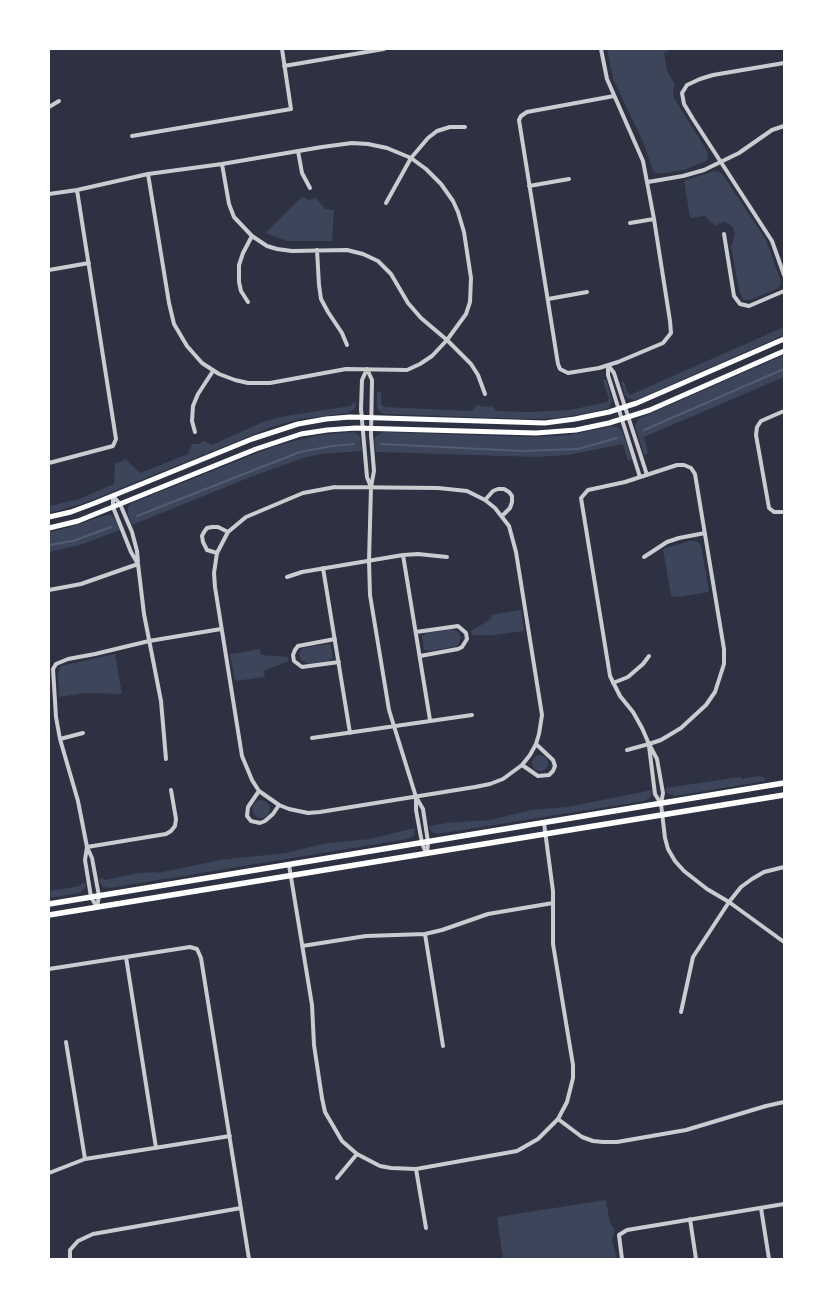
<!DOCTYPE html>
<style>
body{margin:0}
#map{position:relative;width:833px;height:1308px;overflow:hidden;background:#2d3142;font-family:Merriweather,serif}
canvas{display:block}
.frame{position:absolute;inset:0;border:50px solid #fff;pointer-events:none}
</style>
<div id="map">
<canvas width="833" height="1308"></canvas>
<div class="frame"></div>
</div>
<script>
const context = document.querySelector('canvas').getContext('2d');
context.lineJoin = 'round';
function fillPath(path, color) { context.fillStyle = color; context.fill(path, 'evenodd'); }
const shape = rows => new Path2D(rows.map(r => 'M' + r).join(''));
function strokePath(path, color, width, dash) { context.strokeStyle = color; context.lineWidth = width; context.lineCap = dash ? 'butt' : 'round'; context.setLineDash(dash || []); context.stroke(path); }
fillPath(shape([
 [607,49,667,49,669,51,664,52,667,71,675,85,673,91,674,98,707,151,708,157,706,161,684,170,658,174,653,171,643,142,613,79],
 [714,171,719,172,723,175,766,240,780,278,781,283,778,288,751,300,744,300,740,294,731,247,735,235,733,227,725,222,719,223,715,226,705,216,690,218,684,181],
 [302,197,309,200,316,198,325,209,334,210,332,241,287,241,265,233],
 [784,327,784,335,636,400,629,399,625,395,621,382,624,381,628,394,630,395],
 [784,355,784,377,644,437,648,453,644,455,635,426,638,419],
 [606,379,612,401,609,408,588,413,558,418,530,419,385,414,381,413,377,408,377,392,381,392,381,404,384,407,472,411,477,405,483,407,492,406,497,411,529,412,570,410,607,402,609,399,603,380],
 [356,400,355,408,349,413,300,419,272,427,82,504,49,513,49,506,79,499,114,484,115,463,121,462,125,459,140,473,188,454,192,444,199,444,204,441,212,445,265,421,285,416,351,406],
 [614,426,619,427,622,431,632,459,628,461,623,444,568,455,537,457,376,452,374,442,376,436,383,432,535,437,570,435],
 [352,432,357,433,360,437,362,451,320,454,300,459,248,478,132,525,128,514,128,507,132,503,275,446,318,435],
 [109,514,114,517,120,530,80,545,49,552,49,532,67,528],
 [689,541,696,541,701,545,709,592,678,597,671,596,663,549],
 [521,610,524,631,495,635,472,635,471,631,492,618,491,615],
 [451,629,457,631,461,637,459,643,457,646,430,651,424,650,422,636,427,633],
 [327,644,331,645,333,658,328,661,309,664,301,660,299,653,303,648],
 [260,649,261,655,288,657,288,661,264,671,265,677,235,681,230,654],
 [115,654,122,694,86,693,59,697,58,673,61,666],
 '532 763a8 8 0 1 1 16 0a8 8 0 1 1-16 0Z',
 [758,776,765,778,765,781,675,796,667,793,665,788,741,777,742,779],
 [652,790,651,797,644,801,438,834,432,832,429,828,429,826,447,823,490,820,531,810,567,807],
 '252 809a9 9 0 1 1 18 0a9 9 0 1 1-18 0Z',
 [415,828,414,836,408,839,110,888,103,887,99,881,99,879,102,878,105,880,139,873,157,872,158,873,220,860,285,853,327,843,369,839],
 [82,883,86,883,85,888,80,893,49,898,49,891,80,886],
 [606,1200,610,1224,615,1229,612,1240,617,1259,503,1259,497,1217]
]), '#3c4559');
strokePath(shape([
 [644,430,784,369],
 [381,444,522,451,578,449,617,438],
 [137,516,300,452,332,446,354,444],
 [49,545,73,541,111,527]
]), '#4f5d75', 2);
strokePath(shape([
 [601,49,607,79,643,161,654,219,670,321,671,333,663,343,618,362,599,368,568,373,560,369,558,364,519,120,521,116,527,112,614,96],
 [784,63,713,75,700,79,687,85,682,93,684,104,693,119,772,241,784,275],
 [284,66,384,49],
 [49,107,59,101],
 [132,136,291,109,282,49],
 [298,151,302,173,310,188],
 [222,164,229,204,234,217,252,236,267,246,277,249,292,251,347,250,363,254,378,261,391,274,408,303,421,318,447,340,471,364,478,375,485,394],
 [648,182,683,176,704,170,739,153,772,130,784,126],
 [529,186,569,179],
 [49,194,77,190,148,174,222,164,322,147,352,143,368,144,387,148,411,158,426,169,441,184,453,201,458,212,464,232,471,278,470,302,466,314,447,340,432,356,420,364,407,370,346,369,270,383,248,383,235,380,219,374,202,363,187,346,174,324,169,303,148,174],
 [386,203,411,158,428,138,437,131,450,127,465,127],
 [630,223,654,219],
 [724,234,734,296,740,304,749,306,784,291],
 [317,250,319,285,321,299,328,312,342,333,347,345],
 [49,270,89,263],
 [548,299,587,292],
 [248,302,241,291,239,282,239,265,243,253,252,236],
 [608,365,608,375,640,477],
 [608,365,614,373,647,475],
 [367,369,372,380,371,435,374,471,371,487,369,561,370,595,389,710,416,797,423,809,428,842,427,854],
 [367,369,362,380,361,409,367,477,371,487],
 [784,411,761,421,757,427,756,435,769,508,774,512,784,512],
 [195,432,192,421,193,406,198,394,213,371],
 [49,463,113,446,116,439,77,190],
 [335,487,438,488,467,491,485,500,495,508,509,526,516,552,542,715,539,734,536,744,530,755,522,765,503,779,490,784,475,787,320,812,308,813,289,809,279,805,259,791,252,780,242,756,215,587,214,573,217,553,228,532,246,517,303,493,335,487],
 [113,496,113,507,131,552,138,564,144,614,161,701,166,759],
 [113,496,120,504,132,532,137,551,138,562],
 [485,500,493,491,498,489,504,489,509,492,512,496,512,502,510,508,502,516],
 [217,553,207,550,203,542,202,536,204,532,207,528,212,527,218,527,228,532],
 [403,555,430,720],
 [644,557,667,542,679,538,705,533],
 [323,568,350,733],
 [287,577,302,572,403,555,418,554,447,557],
 [49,590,81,584,138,564],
 [416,632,458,626,466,633,467,639,462,647,458,649,420,656],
 [335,639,298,646,295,650,293,655,294,661,302,667,339,662],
 [613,683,628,677,643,664,649,656],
 [312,738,472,715],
 [60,739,83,733],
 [649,746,655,794,661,804],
 [627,750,649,744,661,740,681,728,706,705,715,692,724,664,724,649,695,474,691,468,684,465,677,465,625,482,588,490,581,498,610,676,620,696,633,712,642,728,649,744,657,759,663,793,661,804,665,838,668,849,675,861,684,871,707,889,729,902,784,942],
 [522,765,538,776,549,775,553,771,555,766,553,760,536,744],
 [259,791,248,807,247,816,251,821,260,823,265,821,273,814,279,805],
 [416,799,416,810,422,843,426,853],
 [87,847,166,834,171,831,175,826,176,819,171,790],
 [87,847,85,860,91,897,97,907],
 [289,865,312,1005,314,1045,322,1098,325,1112,342,1141,357,1154,380,1166,391,1168,416,1169,517,1151,538,1139,558,1119,567,1102,573,1078,573,1065,553,944,553,891,544,823],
 [97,907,99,896,92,858,87,847,78,801,60,739,56,717,53,669,56,664,68,659,95,654,149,641,221,629],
 [425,934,443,1046],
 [302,946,366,936,425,934,442,930,488,914,553,903],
 [126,957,156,1148],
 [49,969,190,947,197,949,201,958,249,1259],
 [681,1012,693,957,729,902,741,887,752,879,764,872,784,867],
 [66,1042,85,1159],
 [558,1119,582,1137,593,1141,603,1142,617,1142,686,1130,766,1106,784,1102],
 [416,1169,426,1228],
 [49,1173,85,1159,230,1136],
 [337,1178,357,1154],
 [761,1208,769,1259],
 [690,1219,696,1259],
 [70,1259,70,1250,78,1241,93,1234,241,1208],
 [622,1259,619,1235,627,1230,784,1204]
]), '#caccd0', 4);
strokePath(shape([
 [49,517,71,512,95,503,252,439,298,424,326,419,350,417,545,423,575,419,609,412,637,403,784,339],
 [49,528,78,521,256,449,301,434,327,430,356,428,536,433,576,430,609,423,650,410,784,351]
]), '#fff', 5);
strokePath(shape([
 [49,904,784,783],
 [49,915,784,795]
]), '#fff', 5.5);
</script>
